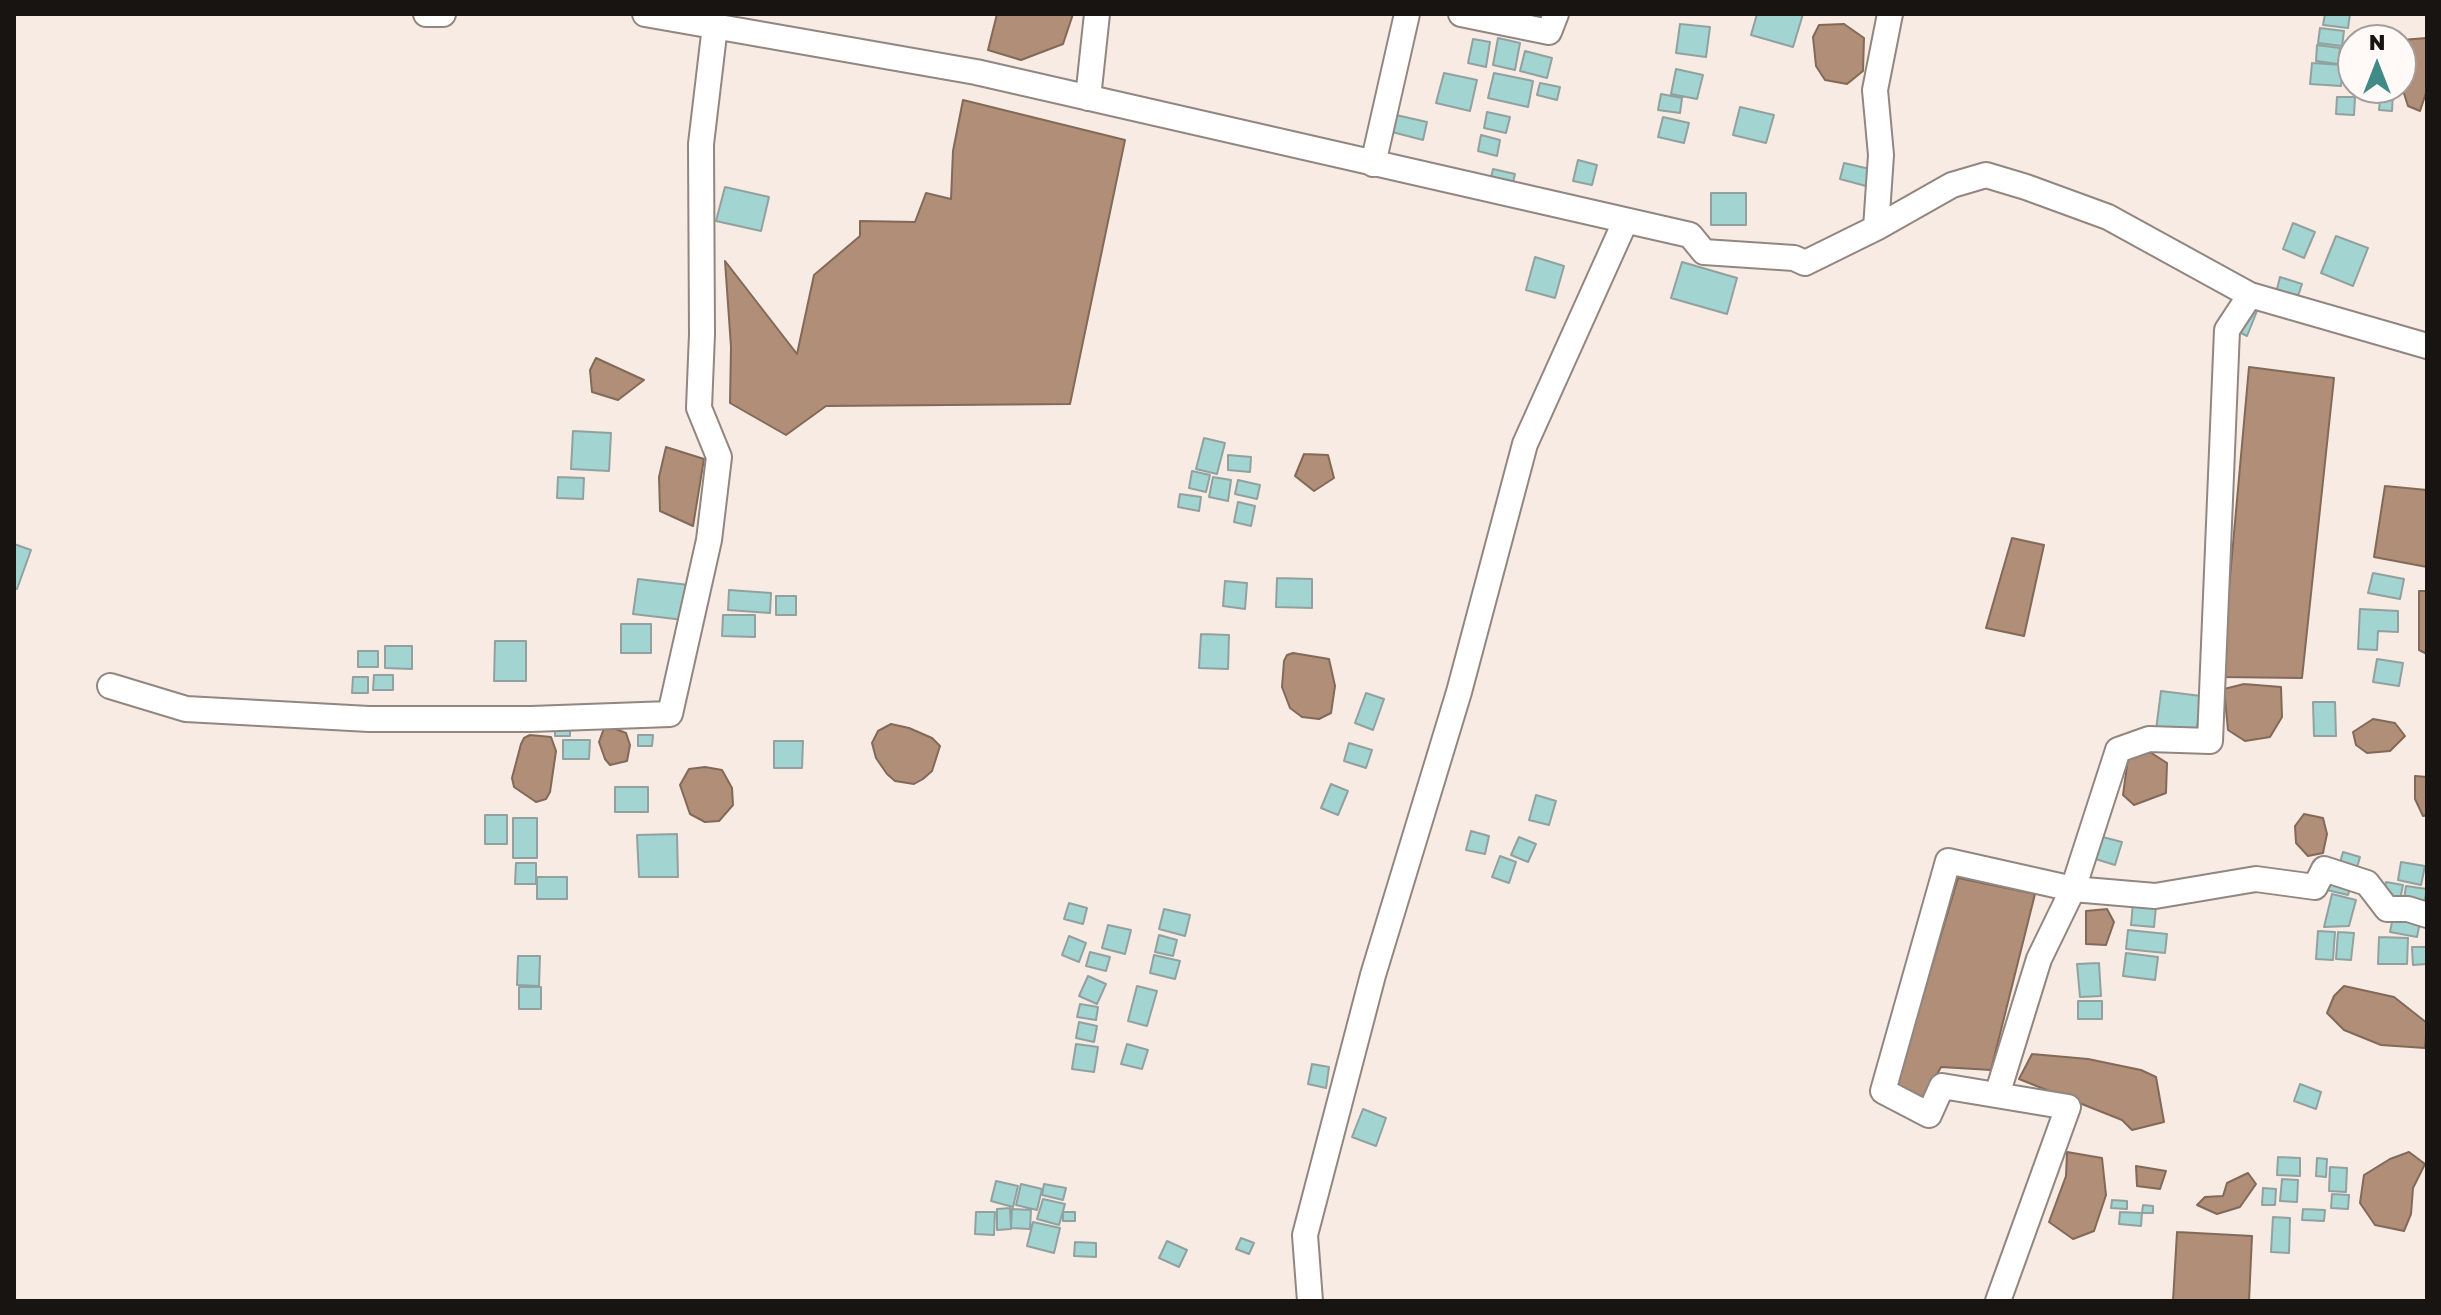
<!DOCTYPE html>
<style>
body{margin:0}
#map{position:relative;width:2441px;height:1315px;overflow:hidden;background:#f7ebe4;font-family:"Golos Text",sans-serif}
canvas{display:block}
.frame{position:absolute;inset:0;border:16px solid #181411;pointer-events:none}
.north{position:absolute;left:2337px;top:24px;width:80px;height:80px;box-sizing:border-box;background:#fffaf7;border:2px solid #a39e9b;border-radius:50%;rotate:0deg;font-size:22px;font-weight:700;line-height:32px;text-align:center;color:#181411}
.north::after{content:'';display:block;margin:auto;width:28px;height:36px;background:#428a86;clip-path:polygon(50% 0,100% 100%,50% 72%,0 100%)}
</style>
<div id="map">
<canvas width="2441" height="1315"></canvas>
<div class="frame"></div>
<div class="north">N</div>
</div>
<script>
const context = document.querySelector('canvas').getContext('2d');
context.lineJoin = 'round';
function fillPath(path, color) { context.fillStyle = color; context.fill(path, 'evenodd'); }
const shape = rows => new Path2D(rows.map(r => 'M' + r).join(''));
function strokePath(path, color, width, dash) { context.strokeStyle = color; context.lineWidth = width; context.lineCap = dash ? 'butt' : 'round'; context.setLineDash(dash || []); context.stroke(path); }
const water = shape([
 [997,14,1073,14,1063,44,1021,60,988,50,997,14],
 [1844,24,1864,38,1863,71,1847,84,1825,80,1816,66,1813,37,1819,25,1844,24],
 [2427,38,2427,90,2420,111,2408,106,2401,84,2401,40,2427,38],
 [963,100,1125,140,1070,404,826,406,786,435,730,403,731,347,725,261,797,354,814,275,860,236,860,221,915,222,926,193,951,199,953,151,963,100],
 [596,358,644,380,618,400,592,392,590,370,596,358],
 [2249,367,2334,378,2302,678,2221,677,2249,367],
 [666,447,704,459,693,526,660,511,659,477,666,447],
 [1304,454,1328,455,1334,478,1314,491,1295,476,1304,454],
 [2385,486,2427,490,2427,567,2374,557,2385,486],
 [2012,538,2044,545,2024,636,1986,628,2012,538],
 [2419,591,2427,591,2427,654,2419,650,2419,591],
 [1293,653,1329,659,1335,686,1331,713,1319,719,1302,717,1290,708,1282,687,1284,661,1287,655,1293,653],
 [2244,684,2281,687,2282,717,2270,737,2245,741,2228,730,2224,689,2244,684],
 [2373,719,2395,723,2405,736,2390,751,2367,753,2356,745,2353,732,2373,719],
 [891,724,909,728,932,738,940,746,932,771,923,779,914,784,895,781,887,774,876,758,872,743,878,731,891,724],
 [604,728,613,728,626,733,630,745,627,761,610,765,605,759,599,742,604,728],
 [530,735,551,737,556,751,550,792,546,799,536,802,514,787,512,778,521,744,524,738,530,735],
 [2150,752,2167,763,2166,793,2134,805,2123,795,2128,758,2150,752],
 [705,767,722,770,732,788,733,805,719,821,705,822,690,814,680,785,689,769,705,767],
 [2415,776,2427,777,2427,815,2423,816,2415,799,2415,776],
 [2304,814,2323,818,2327,834,2323,853,2308,856,2296,843,2295,826,2304,814],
 [1958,878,2035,894,1991,1070,1941,1067,1924,1098,1896,1086,1958,878],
 [2107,909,2114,922,2106,945,2086,944,2086,911,2107,909],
 [2344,986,2394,997,2427,1023,2425,1048,2381,1045,2344,1030,2327,1013,2334,996,2344,986],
 [2032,1054,2088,1059,2141,1070,2156,1077,2164,1122,2132,1130,2122,1120,2019,1079,2032,1054],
 [2067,1152,2102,1158,2106,1195,2094,1231,2073,1239,2049,1222,2066,1176,2067,1152],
 [2409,1152,2425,1164,2413,1188,2411,1214,2404,1231,2375,1225,2360,1203,2364,1175,2390,1159,2409,1152],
 [2136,1166,2166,1171,2160,1189,2137,1186,2136,1166],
 [2248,1173,2256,1184,2240,1207,2217,1214,2197,1205,2205,1197,2223,1196,2227,1183,2248,1173],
 [2177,1232,2252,1236,2249,1301,2173,1301,2177,1232]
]);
fillPath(water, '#b08e77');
strokePath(water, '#826958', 2);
const building = shape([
 [1757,14,1803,14,1793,47,1751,35,1757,14],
 [2325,14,2350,14,2348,28,2323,25,2325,14],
 [1680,24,1710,27,1706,57,1676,53,1680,24],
 [2320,28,2344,31,2342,46,2318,43,2320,28],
 [1498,38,1520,43,1515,70,1493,65,1498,38],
 [1473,39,1490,42,1486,67,1468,63,1473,39],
 [2317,45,2340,48,2338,64,2316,61,2317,45],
 [1525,51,1552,58,1547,78,1520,71,1525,51],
 [2312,63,2343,65,2341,86,2310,84,2312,63],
 [1676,69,1703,75,1697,99,1671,94,1676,69],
 [1444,73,1477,80,1470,111,1436,103,1444,73],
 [1494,73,1533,81,1528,107,1488,98,1494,73],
 [1540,83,1560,87,1557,100,1537,95,1540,83],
 [2381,90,2393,91,2392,111,2379,110,2381,90],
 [1661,94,1682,98,1680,113,1658,110,1661,94],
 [2337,97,2355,97,2354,115,2336,114,2337,97],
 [1740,107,1774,115,1766,143,1733,135,1740,107],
 [1487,112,1510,117,1506,133,1484,128,1487,112],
 [1396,115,1427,122,1423,140,1392,132,1396,115],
 [1663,117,1689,123,1684,143,1658,137,1663,117],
 [1481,135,1500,140,1497,156,1478,151,1481,135],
 [1578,160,1597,165,1592,185,1573,181,1578,160],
 [1844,163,1870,169,1866,186,1840,179,1844,163],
 [1493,169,1515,174,1512,187,1490,182,1493,169],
 [725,187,769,197,761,231,716,221,725,187],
 [1711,193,1746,193,1746,225,1711,225,1711,193],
 [2293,223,2315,232,2304,258,2283,249,2293,223],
 [2336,236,2368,248,2353,286,2321,273,2336,236],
 [1535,257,1564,266,1555,298,1526,290,1535,257],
 [1682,262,1737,278,1727,314,1671,298,1682,262],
 [2280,277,2302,284,2297,299,2276,293,2280,277],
 [2248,301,2259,306,2247,336,2235,330,2248,301],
 [573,431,611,433,609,471,571,469,573,431],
 [1204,438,1225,443,1217,474,1196,469,1204,438],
 [1228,455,1251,457,1250,472,1228,470,1228,455],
 [1192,471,1210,475,1206,492,1189,488,1192,471],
 [558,477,584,478,583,499,557,498,558,477],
 [1213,477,1231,480,1228,501,1209,497,1213,477],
 [1238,480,1260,485,1257,499,1235,494,1238,480],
 [1180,494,1201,497,1199,511,1178,507,1180,494],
 [1238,502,1255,506,1251,526,1234,522,1238,502],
 [14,544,31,550,17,589,14,588,14,544],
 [2373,573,2404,579,2400,599,2368,593,2373,573],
 [1277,578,1312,579,1312,608,1276,607,1277,578],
 [638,579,689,585,684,620,633,614,638,579],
 [1225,581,1247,583,1245,609,1223,606,1225,581],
 [729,590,771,593,770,613,728,610,729,590],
 [776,596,796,596,796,615,776,615,776,596],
 [2360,609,2398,611,2398,632,2378,631,2377,650,2358,649,2360,609],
 [723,615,755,615,755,637,722,636,723,615],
 [621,624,651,624,651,653,621,653,621,624],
 [1201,634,1229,635,1228,669,1199,668,1201,634],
 [495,641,526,641,526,681,494,681,495,641],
 [385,646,412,646,412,669,385,668,385,646],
 [358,651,378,651,378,667,358,667,358,651],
 [2377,659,2403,663,2399,686,2373,682,2377,659],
 [374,675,393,675,393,690,373,690,374,675],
 [353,677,368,677,368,693,352,693,353,677],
 [2161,691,2201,696,2196,735,2156,730,2161,691],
 [1366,693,1384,699,1373,730,1355,723,1366,693],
 [2313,702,2335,702,2336,736,2314,736,2313,702],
 [555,721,570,722,570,736,555,736,555,721],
 [638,735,653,735,652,746,638,746,638,735],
 [563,740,590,740,589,759,563,759,563,740],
 [774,741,803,741,802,768,774,768,774,741],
 [1349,743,1372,750,1366,768,1344,761,1349,743],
 [1331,784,1348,791,1338,815,1321,808,1331,784],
 [615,787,648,787,648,812,615,812,615,787],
 [1536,795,1556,801,1549,825,1529,820,1536,795],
 [485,815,507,815,507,844,485,844,485,815],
 [513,818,537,818,537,858,513,858,513,818],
 [1471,831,1489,836,1485,854,1466,850,1471,831],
 [677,834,678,877,639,877,637,835,677,834],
 [2095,835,2122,842,2115,865,2089,857,2095,835],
 [1519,837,1536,844,1528,862,1511,855,1519,837],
 [2343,852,2360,857,2356,871,2339,866,2343,852],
 [1500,856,1516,862,1509,883,1492,877,1500,856],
 [2401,862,2425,866,2421,885,2398,880,2401,862],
 [516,863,536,863,536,884,515,884,516,863],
 [2331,876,2352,882,2348,895,2327,890,2331,876],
 [537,877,567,877,567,899,537,899,537,877],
 [2386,882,2403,885,2399,904,2382,900,2386,882],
 [2406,886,2427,889,2423,909,2403,906,2406,886],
 [2332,894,2356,900,2349,926,2324,927,2332,894],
 [1069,903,1087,908,1083,924,1064,919,1069,903],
 [2133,903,2156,906,2154,927,2131,925,2133,903],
 [1164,909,1190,915,1185,936,1159,929,1164,909],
 [2394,912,2421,917,2417,937,2390,932,2394,912],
 [1108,925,1131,930,1125,954,1102,948,1108,925],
 [2128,930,2167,934,2165,953,2126,949,2128,930],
 [2318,931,2335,932,2333,960,2316,959,2318,931],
 [2338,932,2354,933,2351,960,2336,959,2338,932],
 [1159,935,1177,940,1173,956,1155,952,1159,935],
 [1069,936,1086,943,1079,962,1062,955,1069,936],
 [2379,937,2408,938,2407,964,2378,964,2379,937],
 [2412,947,2426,947,2427,964,2413,965,2412,947],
 [1090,952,1110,957,1106,971,1086,966,1090,952],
 [2126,953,2158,957,2155,980,2123,976,2126,953],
 [1154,955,1180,961,1175,979,1150,973,1154,955],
 [518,956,540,956,539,986,517,985,518,956],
 [2099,963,2101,996,2080,997,2077,964,2099,963],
 [1088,976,1106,984,1097,1004,1079,996,1088,976],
 [1137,986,1157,991,1147,1026,1128,1021,1137,986],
 [519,987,541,987,541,1009,519,1009,519,987],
 [2078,1001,2102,1001,2102,1019,2078,1019,2078,1001],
 [1080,1004,1098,1007,1096,1020,1077,1017,1080,1004],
 [1079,1022,1097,1026,1094,1042,1076,1038,1079,1022],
 [1076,1044,1098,1047,1094,1072,1072,1069,1076,1044],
 [1127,1044,1148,1050,1142,1069,1121,1064,1127,1044],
 [1312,1064,1329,1067,1326,1088,1308,1084,1312,1064],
 [2300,1084,2321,1092,2316,1109,2294,1101,2300,1084],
 [1363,1109,1386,1118,1376,1146,1352,1137,1363,1109],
 [2278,1157,2300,1158,2300,1176,2277,1175,2278,1157],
 [2317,1158,2327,1159,2326,1177,2316,1176,2317,1158],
 [2330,1167,2347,1168,2346,1192,2329,1191,2330,1167],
 [2282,1179,2298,1180,2297,1202,2280,1201,2282,1179],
 [996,1181,1018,1186,1013,1207,991,1201,996,1181],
 [1021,1184,1042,1189,1037,1210,1016,1205,1021,1184],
 [1044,1184,1066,1188,1063,1200,1042,1195,1044,1184],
 [2263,1188,2276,1189,2275,1205,2262,1205,2263,1188],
 [2332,1194,2349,1195,2348,1209,2331,1208,2332,1194],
 [1043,1199,1065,1204,1059,1225,1037,1219,1043,1199],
 [2112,1200,2127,1201,2127,1209,2111,1208,2112,1200],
 [2143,1205,2153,1206,2153,1213,2142,1213,2143,1205],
 [1010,1208,1011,1229,997,1230,997,1209,1010,1208],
 [1012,1209,1031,1210,1030,1229,1011,1228,1012,1209],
 [2303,1209,2325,1210,2324,1221,2302,1220,2303,1209],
 [976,1212,995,1212,994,1235,975,1234,976,1212],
 [1063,1212,1075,1212,1075,1221,1063,1221,1063,1212],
 [2120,1212,2142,1213,2141,1226,2119,1224,2120,1212],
 [2273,1217,2290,1218,2289,1253,2271,1252,2273,1217],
 [1033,1222,1060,1228,1054,1253,1027,1246,1033,1222],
 [1241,1238,1254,1243,1249,1254,1236,1249,1241,1238],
 [1167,1241,1187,1250,1179,1267,1159,1258,1167,1241],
 [1075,1242,1096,1243,1096,1257,1074,1256,1075,1242]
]);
fillPath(building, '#a2d5d1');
strokePath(building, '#92a19f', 2);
const minor = shape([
 [426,14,443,14],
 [645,14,976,72,1690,235,1704,252,1794,258,1805,263,1876,228,1952,185,1986,175,2026,187,2108,217,2250,295,2427,346],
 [1461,14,1549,32,1556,14],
 [1088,98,1097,14],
 [1373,164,1407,14],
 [1876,228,1881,155,1875,90,1890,14],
 [110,686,186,709,369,719,531,719,670,714,709,540,719,457,699,408,702,334,701,144,715,26],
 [1997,1095,2039,959,2073,889,2155,896,2256,879,2315,887,2324,869,2367,883,2387,909,2408,909,2427,915],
 [1310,1301,1305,1235,1373,975,1459,692,1525,444,1625,222],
 [1998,1301,2068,1107,1942,1086,1929,1115,1883,1091,1948,861,2073,889,2118,750,2149,739,2210,741,2227,330,2250,295]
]);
strokePath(minor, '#918680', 28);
strokePath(minor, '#fff', 24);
</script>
